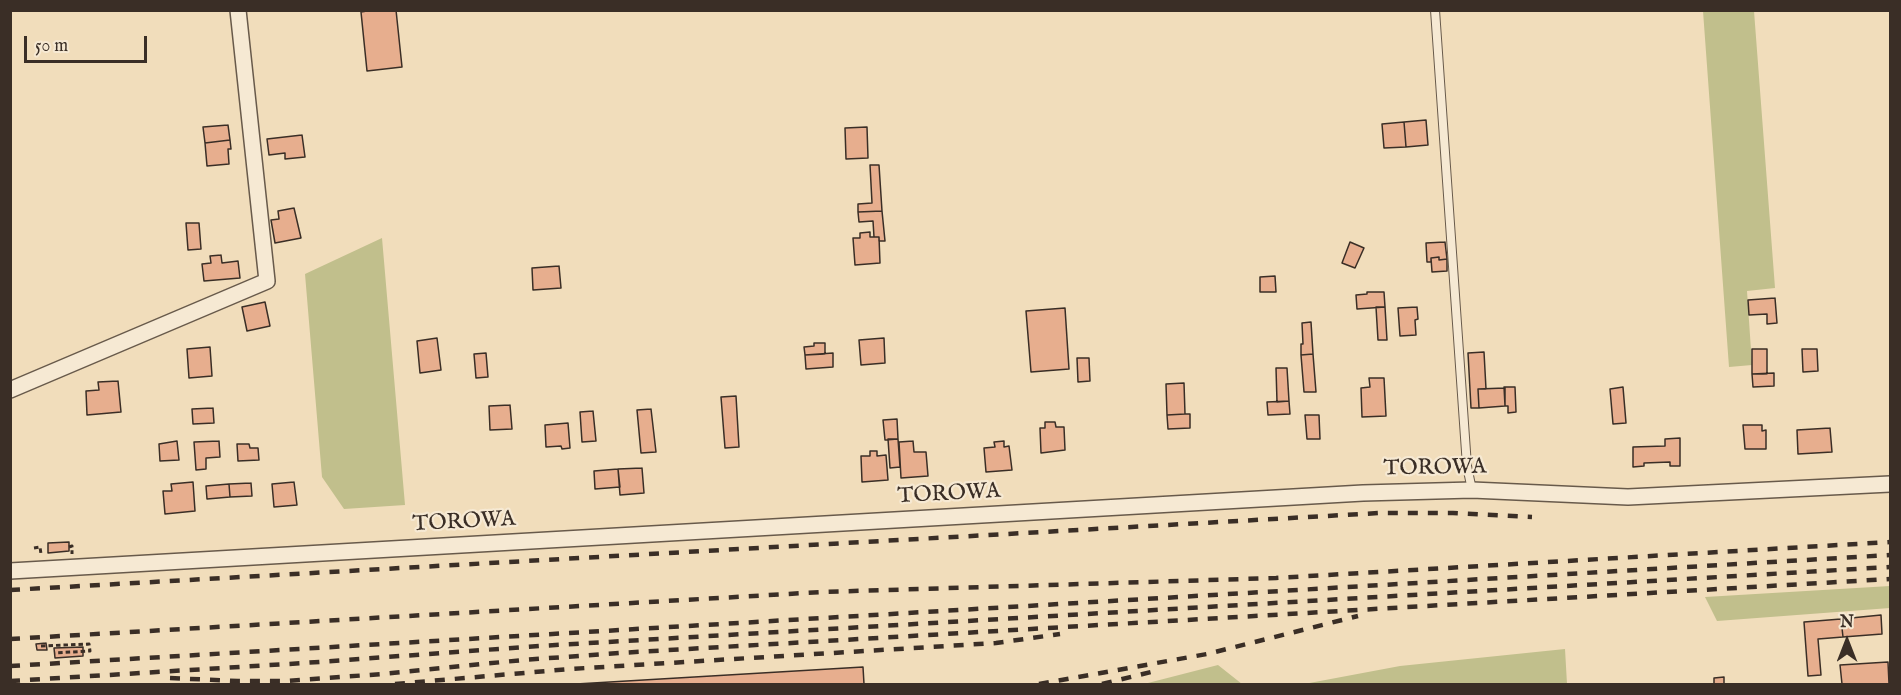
<!DOCTYPE html>
<style>
body{margin:0}
#map{position:relative;width:1901px;height:695px;overflow:hidden;background:#f1ddbb;font-family:"IM FELL English",serif}
canvas{display:block}
.frame{position:absolute;inset:0;border:12px solid #3a2e26;pointer-events:none}
.north{position:absolute;left:1817px;top:611px;width:60px;height:60px;-webkit-text-stroke:4px #f6e9d3;paint-order:stroke;rotate:0deg;font-size:16px;font-weight:700;line-height:24px;text-align:center;color:#3a2e26}
.north::after{content:'';display:block;margin:auto;width:21px;height:27px;background:#3a2e26;clip-path:polygon(50% 0,100% 100%,50% 72%,0 100%)}
.scale{position:absolute;left:24px;top:36px;width:123px;height:27px;box-sizing:border-box;border:3px solid #3a2e26;border-top:0;padding-left:8px;font-size:18px;line-height:21px;white-space:nowrap;color:#3a2e26;-webkit-text-stroke:4px #f6e9d3;paint-order:stroke}
</style>
<div id="map">
<canvas width="1901" height="695"></canvas>
<div class="frame"></div>
<div class="north">N</div>
<div class="scale">50 m</div>
</div>
<script>
const context = document.querySelector('canvas').getContext('2d');
context.lineJoin = 'round';
function fillPath(path, color) { context.fillStyle = color; context.fill(path, 'evenodd'); }
const shape = rows => new Path2D(rows.map(r => 'M' + r).join(''));
function strokePath(path, color, width, dash) { context.strokeStyle = color; context.lineWidth = width; context.lineCap = dash ? 'butt' : 'round'; context.setLineDash(dash || []); context.stroke(path); }
function drawText(font, color, halo, rows, align = 'center') {
  context.font = font + ' "IM FELL English",serif'; context.lineWidth = 4.5; context.setLineDash([]); context.textBaseline = 'middle'; context.strokeStyle = halo; context.fillStyle = color; for (const [text, x, y, turn = 0] of rows) {
    context.save(); context.translate(x, y); context.rotate((+turn || 0) * Math.PI / 180); context.textAlign = isNaN(turn) ? turn : align; if (halo) context.strokeText(text, 0, 0); context.fillText(text, 0, 0); context.restore();
  }
}
fillPath(shape([
 [1703,11,1754,11,1775,288,1747,291,1752,365,1729,367],
 [382,238,405,505,344,509,322,477,305,274],
 [1890,586,1890,608,1717,621,1705,597],
 [1565,649,1567,684,1304,684,1400,666],
 [1218,665,1242,684,1144,684]
]), '#c1bf8c');
const building = shape([
 [373,10,396,10,402,67,367,71,361,12,373,10],
 [1426,120,1428,145,1406,147,1404,122,1426,120],
 [1404,122,1406,147,1384,148,1382,124,1404,122],
 [228,125,230,140,205,143,203,127,228,125],
 [867,127,868,158,846,159,845,128,867,127],
 [302,135,305,157,285,159,285,153,269,155,267,139,302,135],
 [230,140,231,149,228,149,229,164,207,166,205,143,230,140],
 [870,165,879,165,882,211,858,212,858,204,872,203,870,165],
 [294,208,301,238,275,243,271,220,279,219,278,211,294,208],
 [882,211,885,241,879,241,879,237,874,237,873,221,859,222,858,212,882,211],
 [186,223,199,223,201,249,188,250,186,223],
 [870,232,870,237,879,237,880,263,855,265,853,238,860,238,860,233,870,232],
 [1350,242,1364,248,1355,268,1342,263,1350,242],
 [1445,242,1447,259,1439,260,1439,257,1431,258,1431,262,1427,262,1426,243,1445,242],
 [221,255,222,263,238,261,240,278,204,281,202,264,211,263,210,256,221,255],
 [1439,257,1439,260,1447,259,1447,271,1432,272,1431,258,1439,257],
 [559,266,561,288,533,290,532,268,559,266],
 [1275,276,1276,292,1260,292,1260,277,1275,276],
 [1367,292,1384,292,1385,307,1357,309,1356,295,1367,294,1367,292],
 [1775,298,1777,323,1767,324,1767,314,1749,315,1748,300,1775,298],
 [265,302,270,326,247,331,242,307,265,302],
 [1376,307,1385,307,1387,340,1378,340,1376,307],
 [1417,307,1418,319,1415,320,1416,335,1400,336,1398,308,1417,307],
 [1065,308,1069,369,1031,372,1026,311,1065,308],
 [1311,322,1313,354,1301,355,1301,344,1303,344,1302,323,1311,322],
 [437,338,441,370,420,373,417,341,437,338],
 [884,338,885,363,861,365,859,340,884,338],
 [814,343,825,343,825,354,805,355,804,347,814,346,814,343],
 [210,347,212,376,189,378,187,349,210,347],
 [1752,349,1767,349,1767,374,1752,374,1752,349],
 [1802,349,1817,349,1818,371,1803,372,1802,349],
 [1484,352,1486,389,1478,389,1479,408,1471,408,1468,353,1484,352],
 [486,353,488,377,476,378,474,354,486,353],
 [833,353,833,367,806,369,805,355,833,353],
 [1313,354,1316,392,1304,392,1301,355,1313,354],
 [1077,358,1089,358,1090,381,1078,382,1077,358],
 [1276,368,1287,368,1289,401,1277,402,1276,368],
 [1774,373,1774,386,1753,387,1752,374,1774,373],
 [1369,378,1384,378,1386,416,1362,417,1361,388,1370,387,1369,378],
 [118,381,121,412,87,415,86,391,99,390,98,382,118,381],
 [1184,383,1185,414,1167,415,1166,384,1184,383],
 [1515,387,1516,412,1508,413,1508,406,1505,406,1504,387,1515,387],
 [1623,387,1626,423,1613,424,1610,389,1623,387],
 [1505,388,1505,406,1479,408,1478,389,1505,388],
 [736,396,739,447,725,448,721,397,736,396],
 [1289,401,1290,414,1268,415,1267,402,1289,401],
 [510,405,512,429,490,430,489,406,510,405],
 [213,408,214,423,193,424,192,409,213,408],
 [651,409,656,452,641,453,637,410,651,409],
 [593,411,596,441,582,442,580,412,593,411],
 [1185,414,1190,414,1190,428,1168,429,1167,415,1185,414],
 [1305,415,1319,415,1320,439,1307,439,1305,415],
 [897,419,898,439,885,440,883,420,897,419],
 [1045,422,1055,422,1056,427,1064,427,1065,450,1041,453,1040,428,1045,428,1045,422],
 [568,423,570,448,562,449,561,446,546,447,545,425,568,423],
 [1743,425,1762,425,1762,431,1766,430,1766,449,1745,449,1743,425],
 [1830,428,1832,452,1798,454,1797,430,1830,428],
 [1680,438,1680,466,1670,466,1670,462,1644,463,1644,466,1633,467,1633,447,1665,446,1665,439,1680,438],
 [888,439,898,439,900,467,890,468,888,439],
 [177,441,179,460,160,461,159,444,177,441],
 [219,441,220,457,206,458,206,469,196,470,194,442,219,441],
 [913,441,914,452,926,452,928,476,901,478,899,442,913,441],
 [1004,441,1004,447,1009,446,1012,470,986,472,984,448,995,447,994,442,1004,441],
 [237,444,249,444,250,448,258,448,259,460,238,461,237,444],
 [870,451,877,451,877,456,886,455,888,480,862,482,861,456,870,456,870,451],
 [642,468,644,493,620,495,618,469,642,468],
 [618,469,620,487,595,489,594,471,618,469],
 [193,482,195,511,165,514,163,491,172,491,171,484,193,482],
 [294,482,297,505,274,507,272,484,294,482],
 [251,483,252,496,230,497,229,484,251,483],
 [229,484,230,497,207,499,206,486,229,484],
 [69,542,69,551,48,553,48,543,69,542],
 [1881,615,1882,634,1843,637,1841,619,1881,615],
 [1841,619,1843,637,1818,639,1821,675,1808,676,1804,622,1841,619],
 [46,643,47,650,37,650,36,644,46,643],
 [83,647,83,656,55,658,54,648,83,647],
 [1888,662,1889,684,1842,684,1840,665,1888,662],
 [863,667,864,684,576,684,863,667],
 [1724,677,1724,684,1714,684,1714,678,1724,677]
]);
fillPath(building, '#e7ae8e');
strokePath(building, '#3a2e26', 1.5);
const lane = shape([
 [1435,10,1467,466,1472,490]
]);
const street = shape([
 [10,390,267,281,238,10],
 [10,571,1363,493,1472,490,1628,497,1890,484]
]);
strokePath(lane, '#685a4b', 10);
strokePath(street, '#685a4b', 18);
strokePath(shape([
 [69,547,72,546,72,554],
 [34,548,40,547,41,554],
 [41,646,89,644,90,651,54,653]
]), '#3a2e26', 3, [4.5, 3]);
strokePath(lane, '#f6e9d3', 8);
strokePath(street, '#f6e9d3', 15);
strokePath(shape([
 [10,590,1380,513,1453,513,1532,517],
 [10,639,822,592,1276,578,1890,542],
 [10,666,1890,555],
 [170,678,238,681,286,681,382,674,523,660,619,653,1890,579],
 [10,681,304,663,539,646,1890,567],
 [395,684,570,669,996,643,1060,634],
 [1039,684,1207,654,1358,616],
 [1102,684,1155,671]
]), '#3a2e26', 4.5, [10, 10]);
drawText('22px', '#3a2e26', '#f6e9d3', [
 ["TOROWA",1435,469,-1],
 ["TOROWA",949,495,-3],
 ["TOROWA",464,523,-3]
]);
</script>
